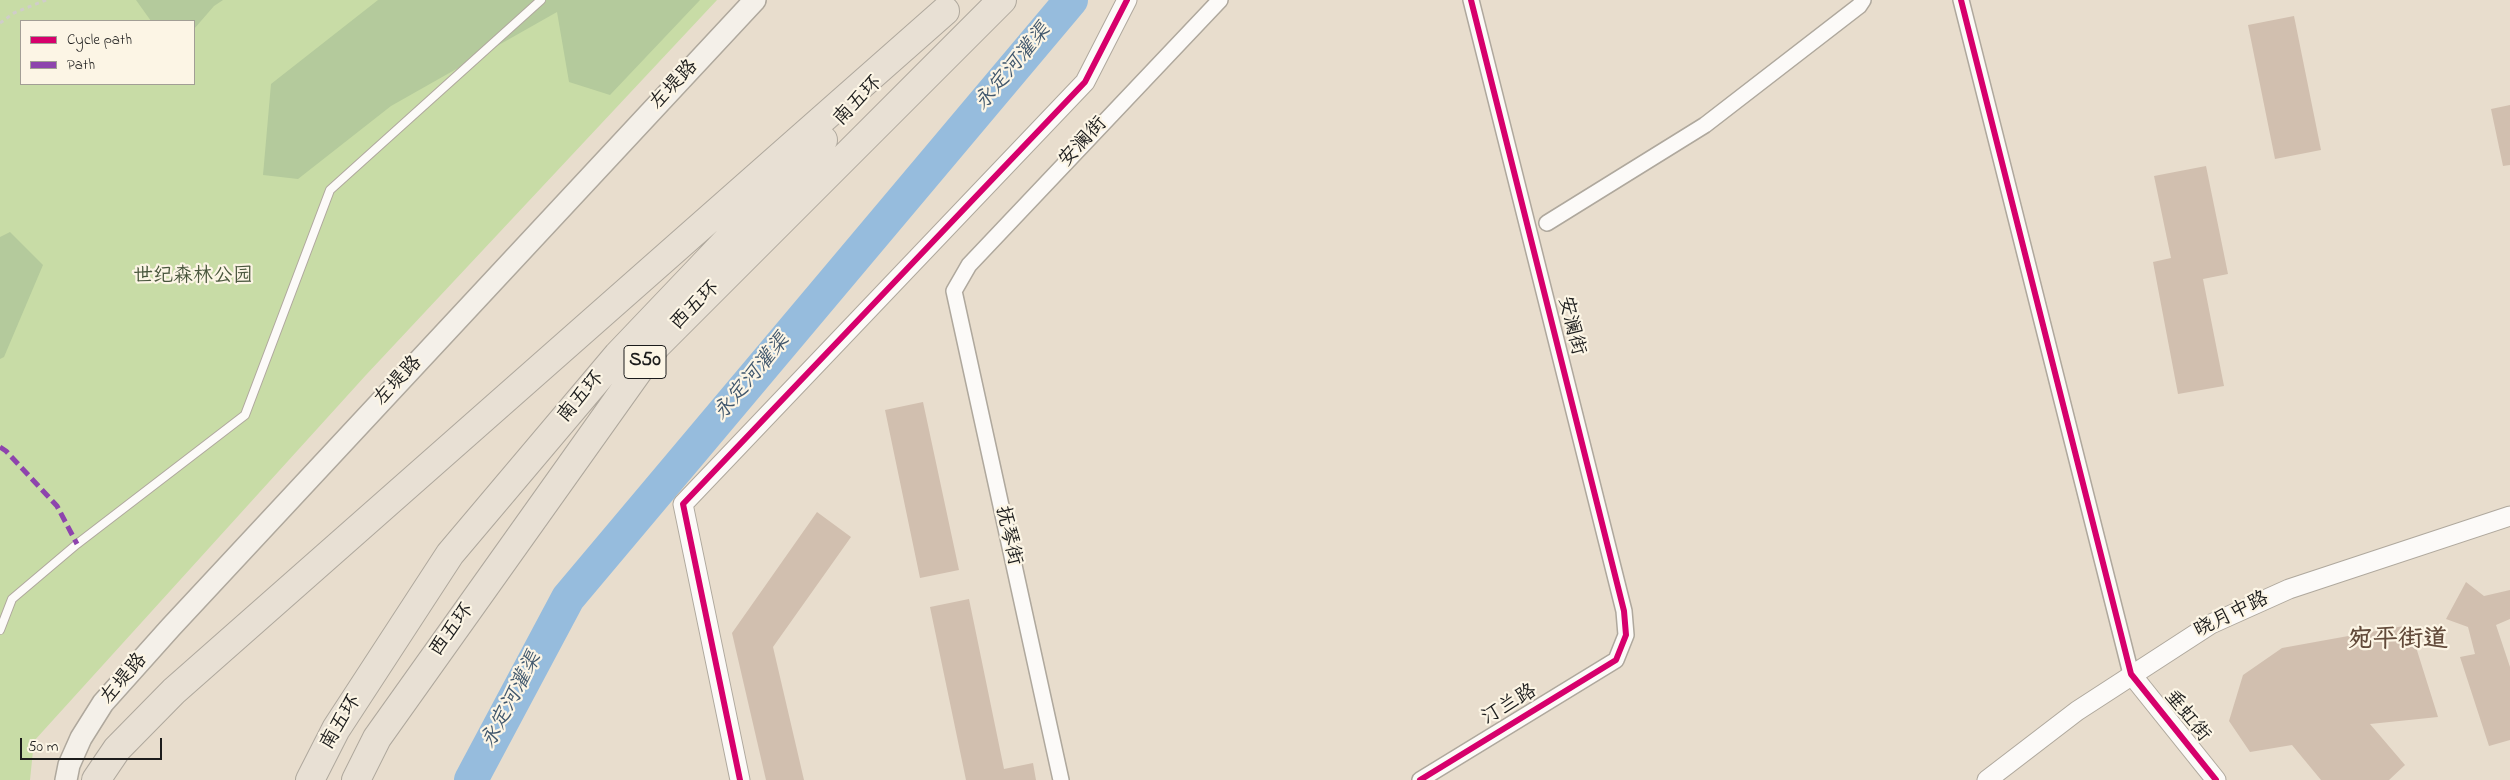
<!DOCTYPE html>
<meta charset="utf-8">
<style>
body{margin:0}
#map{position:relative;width:2510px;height:780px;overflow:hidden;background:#e8ddcd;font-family:"Indie Flower",sans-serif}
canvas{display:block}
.legend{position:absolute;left:20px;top:20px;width:175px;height:65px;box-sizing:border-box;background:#fcf5e5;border:1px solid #a29e95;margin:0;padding:6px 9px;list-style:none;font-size:15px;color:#1c1c1c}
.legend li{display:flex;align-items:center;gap:10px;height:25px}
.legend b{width:25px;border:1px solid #a29e95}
.scale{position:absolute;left:20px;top:738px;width:142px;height:22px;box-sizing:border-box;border:2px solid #1c1c1c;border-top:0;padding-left:6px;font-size:15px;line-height:18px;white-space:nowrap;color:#1c1c1c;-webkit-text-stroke:4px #fcf5e5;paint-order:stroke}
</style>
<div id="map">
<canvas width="2510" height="780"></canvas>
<ul class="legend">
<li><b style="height:6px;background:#d6006c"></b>Cycle path</li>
<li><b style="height:6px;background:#8e44ad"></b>Path</li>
</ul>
<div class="scale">50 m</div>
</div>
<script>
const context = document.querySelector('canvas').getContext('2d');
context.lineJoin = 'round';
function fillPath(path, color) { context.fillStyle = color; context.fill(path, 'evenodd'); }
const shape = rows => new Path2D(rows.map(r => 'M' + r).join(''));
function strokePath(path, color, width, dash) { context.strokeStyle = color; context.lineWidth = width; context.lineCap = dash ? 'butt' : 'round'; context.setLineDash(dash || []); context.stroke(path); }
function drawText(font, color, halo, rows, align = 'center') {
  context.font = font + ' "Indie Flower","LXGW WenKai TC",sans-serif'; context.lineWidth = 4.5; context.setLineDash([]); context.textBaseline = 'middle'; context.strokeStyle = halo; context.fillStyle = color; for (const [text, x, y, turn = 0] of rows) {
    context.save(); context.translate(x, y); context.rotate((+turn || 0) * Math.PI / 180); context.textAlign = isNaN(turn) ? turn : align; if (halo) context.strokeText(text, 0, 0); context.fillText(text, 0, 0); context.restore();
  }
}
fillPath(shape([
 [0,0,717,0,366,375,34,741,30,780,0,780],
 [21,21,194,21,194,84,21,84]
]), '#c8dca6');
fillPath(shape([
 [136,0,223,0,214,6,194,29,194,21,151,21],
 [378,0,700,0,610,95,569,82,557,12,391,106,298,179,263,175,271,84],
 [10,232,43,265,4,357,0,359,0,237]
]), '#b4ca9c');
strokePath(shape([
 [471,780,568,598,1071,0]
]), '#96bcdd', 34);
fillPath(shape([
 [2294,16,2321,150,2275,159,2248,25],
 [2510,105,2510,165,2503,166,2491,109],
 [2206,166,2228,274,2203,279,2224,386,2178,394,2153,262,2171,258,2154,176],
 [923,402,959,570,920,578,885,410],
 [817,512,851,537,773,647,804,780,766,780,732,633],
 [2466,582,2484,596,2510,590,2510,619,2496,625,2510,667,2510,740,2489,746,2460,657,2475,654,2468,627,2446,619],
 [969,599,1004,769,1033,763,1036,780,966,780,930,607],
 [2409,625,2438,717,2370,724,2405,765,2389,780,2321,780,2292,745,2250,752,2229,721,2243,675,2282,648]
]), '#d1bfaf');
const service = shape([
 [0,630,12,599,77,544,245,415,330,190,541,0]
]);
const minor = shape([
 [1961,0,2131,674],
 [1547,223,1705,125,1859,6,1863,0],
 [1061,780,954,291,969,265,1220,0],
 [1420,780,1616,660,1626,635,1624,611,1471,0]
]);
const tertiary = shape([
 [2131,674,2216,780],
 [740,780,683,504,1085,82,1127,0],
 [1987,780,2077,711,2211,624,2289,589,2510,516]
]);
const secondary = shape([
 [66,780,69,765,81,738,103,703,171,627,755,0]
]);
const motorway = shape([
 [96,780,117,749,174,691,945,11],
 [310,780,336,729,450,554,618,355,823,140],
 [356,780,377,738,656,346,1002,0]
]);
strokePath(service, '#afa89d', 10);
strokePath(minor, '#afa89d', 18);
strokePath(tertiary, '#afa89d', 21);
strokePath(secondary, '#afa89d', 24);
strokePath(motorway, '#afa89d', 30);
strokePath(shape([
 [0,23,14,13,46,0]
]), '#d0cdc9', 3, [4, 4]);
strokePath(service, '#fcfaf8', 8);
strokePath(minor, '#fcfaf8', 15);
strokePath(tertiary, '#fcfaf8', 19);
strokePath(secondary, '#f4f0e9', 21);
strokePath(motorway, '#e8e0d4', 28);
strokePath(shape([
 [0,447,6,451,57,506,77,544]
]), '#8e44ad', 5, [10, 5]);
strokePath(shape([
 [1961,0,2131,674,2216,780],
 [740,780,683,504,1085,82,1127,0],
 [1420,780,1616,660,1626,635,1624,611,1471,0]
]), '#d6006c', 6);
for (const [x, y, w] of [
 [645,362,42]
]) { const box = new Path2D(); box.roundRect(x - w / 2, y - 16.5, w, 33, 4); context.fillStyle = '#fcf5e5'; context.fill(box); strokePath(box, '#1c1c1c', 1); }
drawText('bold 19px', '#1c1c1c', null, [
 ["S50",645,362]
]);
drawText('20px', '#1c1c1c', '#fcf5e5', [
 ["左堤路",675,86,-47],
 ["南五环",859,102,-46],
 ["安澜街",1084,143,-47],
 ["西五环",696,307,-45],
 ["安澜街",1570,326,76],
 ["左堤路",399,382,-47],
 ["南五环",582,398,-50],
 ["抚琴街",1007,536,77],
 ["晓月中路",2232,616,-26],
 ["西五环",453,631,-54],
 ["左堤路",125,680,-50],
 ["汀兰路",1510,706,-31],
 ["垂虹街",2186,717,51],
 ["南五环",342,723,-59]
]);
drawText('20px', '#48553c', '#fcf5e5', [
 ["世纪森林公园",193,278]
]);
drawText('italic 21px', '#3f566c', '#fcf5e5', [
 ["永定河灌渠",1014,68,-50],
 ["永定河灌渠",753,378,-50],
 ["永定河灌渠",513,701,-62]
]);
drawText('bold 25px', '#624a3a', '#fcf5e5', [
 ["宛平街道",2398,642]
]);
</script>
